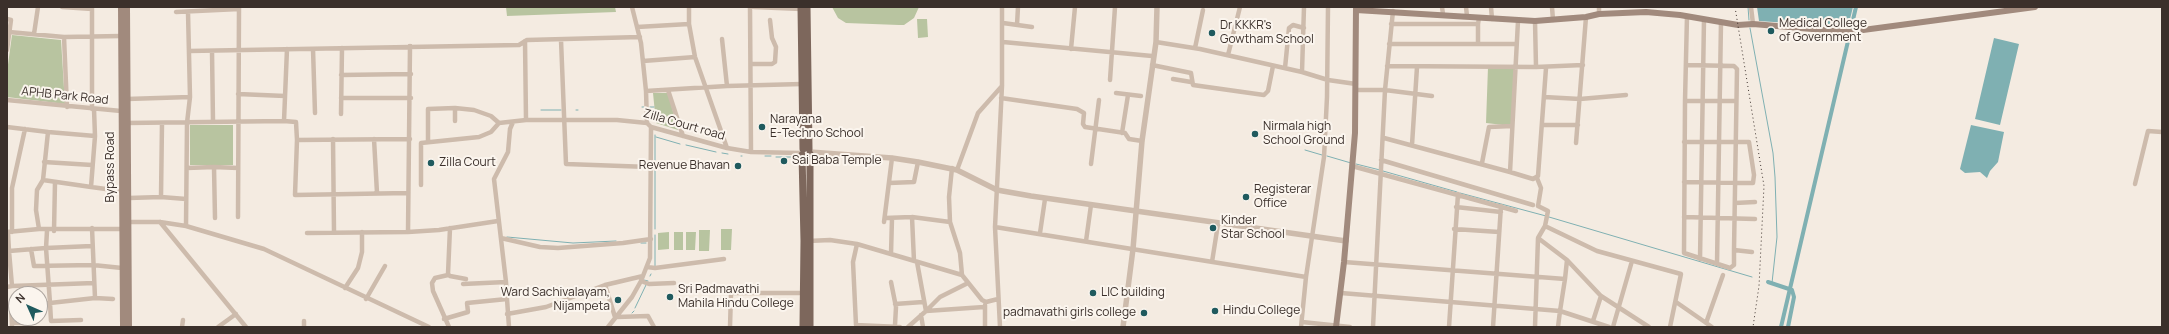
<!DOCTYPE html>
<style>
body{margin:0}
#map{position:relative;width:2169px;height:334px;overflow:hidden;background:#f4ebe1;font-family:Manrope,sans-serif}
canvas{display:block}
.frame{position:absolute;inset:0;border:8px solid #3b302b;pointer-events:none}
.north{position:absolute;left:8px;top:286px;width:40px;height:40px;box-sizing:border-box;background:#fbf5ee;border:1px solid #aea6a0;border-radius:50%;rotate:315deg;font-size:11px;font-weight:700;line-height:16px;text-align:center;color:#3b302b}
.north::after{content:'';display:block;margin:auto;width:14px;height:18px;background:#1f5a5e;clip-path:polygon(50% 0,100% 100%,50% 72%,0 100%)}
</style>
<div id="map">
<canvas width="2169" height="334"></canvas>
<div class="frame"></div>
<div class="north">N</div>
</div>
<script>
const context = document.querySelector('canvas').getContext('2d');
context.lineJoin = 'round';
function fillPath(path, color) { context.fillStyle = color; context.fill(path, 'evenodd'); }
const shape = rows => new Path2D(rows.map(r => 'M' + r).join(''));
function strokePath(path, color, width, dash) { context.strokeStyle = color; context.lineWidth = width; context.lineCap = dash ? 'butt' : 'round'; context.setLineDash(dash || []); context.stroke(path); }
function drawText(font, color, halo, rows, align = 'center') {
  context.font = font + ' Manrope,sans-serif'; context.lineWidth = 4; context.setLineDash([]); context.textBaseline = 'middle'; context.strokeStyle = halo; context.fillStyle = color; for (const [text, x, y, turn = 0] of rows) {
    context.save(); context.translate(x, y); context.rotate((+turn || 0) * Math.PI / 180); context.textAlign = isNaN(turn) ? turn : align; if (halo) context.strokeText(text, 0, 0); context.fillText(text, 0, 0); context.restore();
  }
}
fillPath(shape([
 [506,7,615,7,616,12,507,16],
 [832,7,919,7,914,18,904,25,899,25,846,23,838,18],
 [917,19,927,19,928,37,918,38],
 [12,35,61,40,65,104,7,97,7,72],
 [1488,67,1515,67,1512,126,1486,123],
 [653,93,668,93,678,130,656,123],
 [190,125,233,125,233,165,190,165],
 [721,229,732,229,731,250,721,250],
 [699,230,710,230,709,251,699,251],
 [669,232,669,249,658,250,658,233],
 [674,232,683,232,683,250,674,250],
 [686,232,696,232,695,250,686,250]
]), '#b8c4a0');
fillPath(shape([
 [1757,7,1853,7,1848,27,1759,21],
 [1994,38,2019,44,2000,125,1975,119],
 [1971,125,2004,132,1998,162,1990,171,1987,178,1980,172,1965,173,1960,169]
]), '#7fb0b2');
strokePath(shape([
 [1748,7,1749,20],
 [1750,28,1773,153,1775,177,1777,237,1772,283],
 [642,107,644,107],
 [650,107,654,107],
 [541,110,561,110],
 [576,110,578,110],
 [656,137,680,144],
 [686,145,716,152],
 [1305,150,1322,155],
 [722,153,728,154],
 [741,156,742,156],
 [765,156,771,156],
 [1327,156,1351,163],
 [776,157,793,157],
 [1356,164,1380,170],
 [1383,171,1457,192],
 [1460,193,1546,216],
 [1549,217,1752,277],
 [655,229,655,135],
 [507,237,573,243,616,241],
 [641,243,646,243],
 [655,266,655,235],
 [650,276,651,274],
 [644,280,648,281],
 [635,308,646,285],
 [632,313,634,311]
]), '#7fb0b2', 1);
strokePath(shape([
 [1768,282,1792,290,1794,297,1788,327],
 [1781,327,1856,7]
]), '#7fb0b2', 4);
strokePath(shape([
 [62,7,92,9],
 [92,7,92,109],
 [632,7,641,43,646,91,647,123],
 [689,7,689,24,695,57,727,148],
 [750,7,751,152],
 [754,7,801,9],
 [1442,7,1443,14],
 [1466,7,1467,16],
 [1491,7,1492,19],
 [1552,7,1553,20],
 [1599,7,1599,14],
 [1751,7,1753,24],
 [176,12,239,9],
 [188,12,190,97],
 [7,19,11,20,7,50],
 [1003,23,1032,27],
 [1391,24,1478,24,1479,18],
 [1017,25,1018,7],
 [637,27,689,24],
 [9,32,64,37,121,36],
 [34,34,38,7],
 [64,37,67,107],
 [722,39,727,86],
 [561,40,566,164,649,167],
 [525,41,526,120],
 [1003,42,1152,56],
 [1156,42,1200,49,1302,72,1328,80,1356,84],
 [1389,44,1516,44],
 [1478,44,1478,24],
 [1195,48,1203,10],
 [287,49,284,121,296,122,297,140],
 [313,49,315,113],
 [1071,49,1075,7],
 [189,51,519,45,527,40,640,37],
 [212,51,213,122],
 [1228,55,1240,7],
 [643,61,695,57],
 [751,64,772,64,775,62,776,47,772,38,770,20],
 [1152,65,1191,73,1193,85,1264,95,1268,91,1273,66],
 [1686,65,1734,66,1737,69,1734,250,1734,265,1730,268,1684,253,1685,101,1687,16],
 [1387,66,1536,67,1535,21],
 [1536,67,1583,65],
 [1285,68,1289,28,1293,25,1304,28],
 [1302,72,1304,7],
 [341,75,411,74],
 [1173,79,1191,82],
 [1110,80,1115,7],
 [668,90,683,136],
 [1356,90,1385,90,1432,96],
 [646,91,727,86,802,84],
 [1116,93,1141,96],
 [238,94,285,96],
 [1544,97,1580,99,1626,95],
 [341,98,411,98],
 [1001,98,1077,109,1084,113,1083,124,1085,127,1125,133,1129,139,1142,141],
 [127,99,190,97,187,123,186,226],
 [7,100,121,111],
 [1685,101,1736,101],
 [455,108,455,121],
 [94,109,95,136,91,187,43,180,48,132,95,136],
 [341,114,342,48],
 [127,123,284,121],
 [1543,125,1578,125],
 [7,127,48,132],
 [1122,133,1128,95],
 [1384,138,1510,172,1518,21],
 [333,139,334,232],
 [374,139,377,193],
 [428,142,428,109,455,108,474,110,491,116,499,123,526,120,617,120,647,123,651,127,727,148,751,152,801,153],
 [1576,143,1586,17],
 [1412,145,1417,67],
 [1381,160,1533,205],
 [44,162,92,165],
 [1482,163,1489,127,1512,126],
 [1091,164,1099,100],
 [1352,166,1516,211],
 [187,168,214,167],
 [952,168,949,197,950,222,960,253,962,275],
 [957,170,978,113,1002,86],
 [1510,172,1533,179,1538,176,1546,68],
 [1537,178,1541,188,1538,206,1548,211,1545,226],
 [1684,182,1753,183,1754,175,1749,142,1684,142],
 [889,183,914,182,918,162],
 [2135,184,2148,131,2162,132],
 [421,185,421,143,479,137,491,132,499,123],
 [91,187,121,191],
 [408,193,295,195,297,140,410,139],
 [161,197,186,199],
 [129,198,161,197,162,123],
 [1735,203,1755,202],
 [1456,207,1501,212],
 [238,217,239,7],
 [912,217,914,261],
 [1684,217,1755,219],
 [215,218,214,167,238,168],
 [885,218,912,217,950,222],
 [129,222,160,222,186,226,264,249,429,327],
 [160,222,246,327],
 [884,222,892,158],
 [995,227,1306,277],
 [450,228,448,274,450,276,466,279],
 [39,229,36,210,37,190,43,180],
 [1454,229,1499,232],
 [54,231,55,182],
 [7,232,39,229,122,229],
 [8,232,9,251],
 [12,232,12,188,25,129],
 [408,232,410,46],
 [307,233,408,232,439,230,498,221],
 [1040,233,1045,199],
 [501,238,540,247,558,248,623,243,651,239],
 [1538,238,1545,226,1597,251,1681,274,1670,327],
 [808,241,830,240,857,244,962,275,982,300,986,302,998,299],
 [1086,241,1091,205],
 [857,244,853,262,856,325,900,327],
 [31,249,34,266,93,265,122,268],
 [1734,250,1752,252],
 [891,254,892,218],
 [1700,259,1704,19],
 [917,262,926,311,940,297,968,283],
 [1212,262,1218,224],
 [1344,262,1565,279,1567,260],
 [1717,264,1721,22],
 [647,267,655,268,724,259],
 [448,275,435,278,432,283,433,291,449,327],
 [1565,279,1560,311,1609,327],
 [641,281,649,284,674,283],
 [506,282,494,179,508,152,510,129,513,122],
 [891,282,896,307,895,325],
 [605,285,615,317],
 [12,286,94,283],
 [7,287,12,286,9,251,46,248,47,231],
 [345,288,358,268,362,252,362,232],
 [1341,293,1560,311,1558,327],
 [95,298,113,299],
 [366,299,385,266],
 [507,299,509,327],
 [1676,302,1712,327],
 [40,304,50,303,46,248,92,246],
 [895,304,923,302],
 [985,305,985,327],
 [7,306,16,305],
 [11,306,12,327],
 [507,314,546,307,605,285,643,276],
 [921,315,923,327],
 [617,317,648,316,654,327],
 [444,319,468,312,467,303,507,299,506,282,463,284],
 [81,320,51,321,50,303,95,298,92,228],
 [304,321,304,327],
 [1593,321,1601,296],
 [1302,322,1350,327],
 [12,323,31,323,30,318],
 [1706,323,1723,275],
 [182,327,183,320],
 [218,327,236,314],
 [608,327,632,297,641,281,650,258,651,127],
 [730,327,731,293,803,293],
 [908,327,926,311,984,307],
 [1000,327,995,227,1002,86,1002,7],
 [1301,327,1306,277,1324,157,1327,97,1328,7],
 [1373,327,1385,90,1393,11],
 [1449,327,1458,194],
 [1493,327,1501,206],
 [1535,327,1538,238,1567,260,1601,296,1649,327],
 [1613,327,1632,261]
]), '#cdbbac', 4.5);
strokePath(shape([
 [810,152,892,158,918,162,957,170,997,190,1031,196,1346,241],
 [1123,327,1133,249,1142,141,1156,42,1157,7]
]), '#cdbbac', 5.5);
strokePath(shape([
 [121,7,123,327],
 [127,7,129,327],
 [1356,10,1535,21,1586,17,1599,14,1646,12,1680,15,1738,25,1753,24,1848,32,2035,7],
 [1336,327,1344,262,1355,133,1356,7]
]), '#a18a7d', 6);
strokePath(shape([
 [801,7,803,149],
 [807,7,809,149],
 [802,155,804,241,803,327],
 [810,327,810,154]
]), '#7d675c', 7);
strokePath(shape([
 [1735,7,1764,186,1759,286,1753,327]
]), '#3b302b', 1, [1, 3]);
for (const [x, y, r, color] of [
 [1771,31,4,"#1f5a5e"],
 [1212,33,4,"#1f5a5e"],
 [762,127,4,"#1f5a5e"],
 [1255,134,4,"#1f5a5e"],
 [784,161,4,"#1f5a5e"],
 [431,163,4,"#1f5a5e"],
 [738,166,4,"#1f5a5e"],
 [1246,197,4,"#1f5a5e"],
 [1213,228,4,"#1f5a5e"],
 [1093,293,4,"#1f5a5e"],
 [670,297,4,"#1f5a5e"],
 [618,300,4,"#1f5a5e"],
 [1215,311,4,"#1f5a5e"],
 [1144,313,4,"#1f5a5e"]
]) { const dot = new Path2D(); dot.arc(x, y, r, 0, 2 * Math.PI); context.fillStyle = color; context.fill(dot); strokePath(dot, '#fbf5ee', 1.5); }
drawText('12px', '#3b302b', '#fbf5ee', [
 ["Medical College",1779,24],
 ["of Government",1779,38],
 ["Dr KKKR's",1220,26],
 ["Gowtham School",1220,40],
 ["Narayana",770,120],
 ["E-Techno School",770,134],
 ["Nirmala high",1263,127],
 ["School Ground",1263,141],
 ["Sai Baba Temple",792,161],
 ["Zilla Court",439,163],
 ["Revenue Bhavan",730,166,"right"],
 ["Registerar",1254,190],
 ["Office",1254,204],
 ["Kinder",1221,221],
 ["Star School",1221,235],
 ["Sri Padmavathi",678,290],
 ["Mahila Hindu College",678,304],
 ["Ward Sachivalayam,",610,293,"right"],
 ["Nijampeta",610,307,"right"],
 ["LIC building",1101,293],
 ["Hindu College",1223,311],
 ["padmavathi girls college",1136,313,"right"]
], 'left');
drawText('12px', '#3b302b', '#fbf5ee', [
 ["APHB Park Road",65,96,6],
 ["Zilla Court road",684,125,16],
 ["Bypass Road",111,167,-90]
]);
</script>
